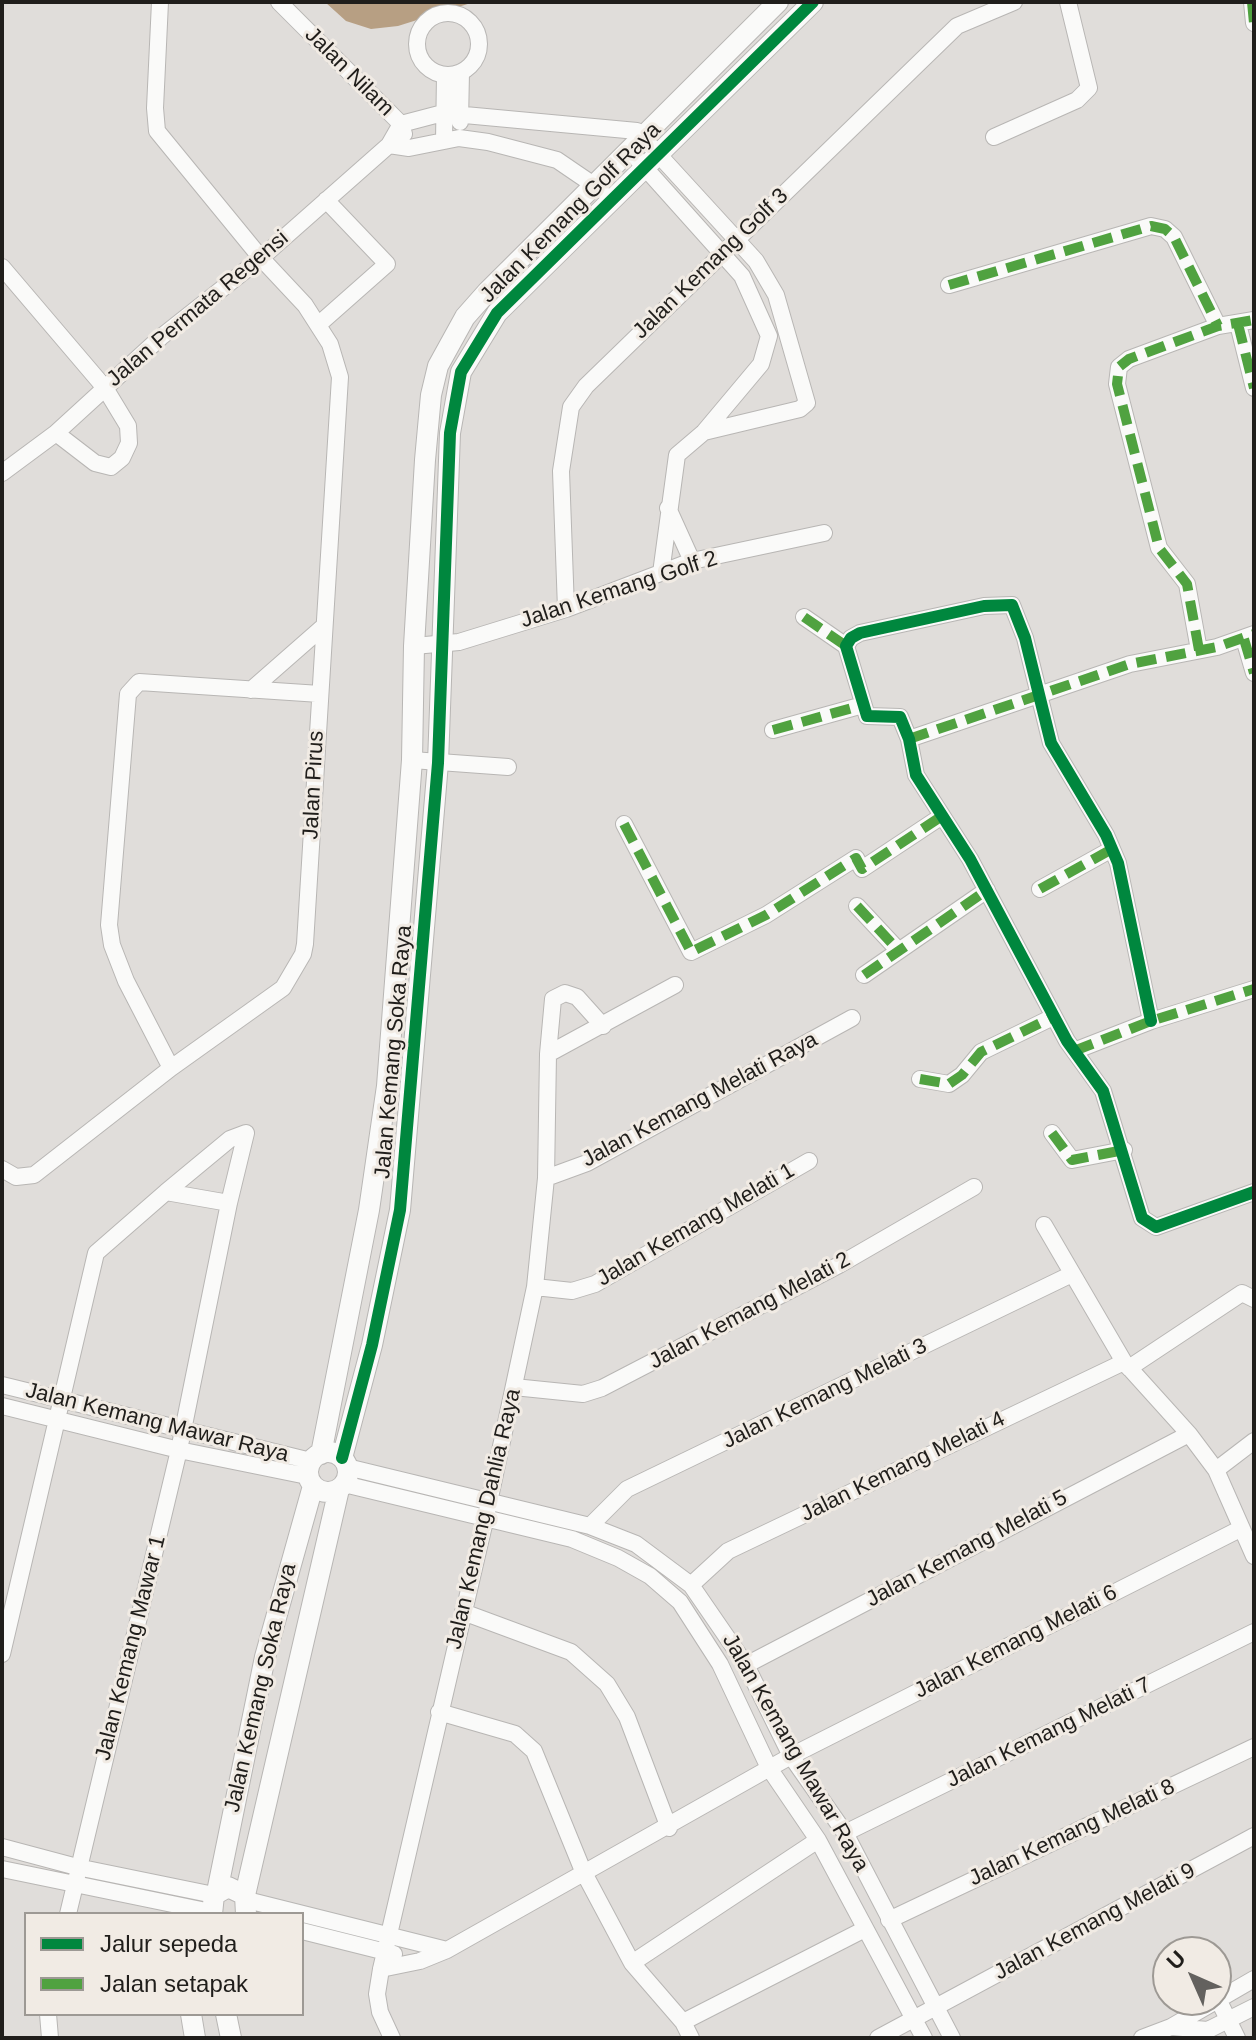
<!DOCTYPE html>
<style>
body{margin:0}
#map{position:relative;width:1256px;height:2040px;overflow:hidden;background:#e0ddda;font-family:Arial,sans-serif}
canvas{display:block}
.frame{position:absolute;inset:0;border:4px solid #201e1b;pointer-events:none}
.legend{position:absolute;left:24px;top:1912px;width:280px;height:104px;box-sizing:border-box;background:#f1ebe4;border:2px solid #9d9994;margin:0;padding:10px 14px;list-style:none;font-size:24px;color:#201e1b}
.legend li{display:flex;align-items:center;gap:16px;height:40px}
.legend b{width:40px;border:2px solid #9d9994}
.north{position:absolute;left:1152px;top:1936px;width:80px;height:80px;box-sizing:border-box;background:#f1ebe4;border:2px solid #9d9994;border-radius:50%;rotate:315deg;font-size:22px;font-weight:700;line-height:32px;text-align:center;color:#201e1b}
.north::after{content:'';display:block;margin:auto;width:28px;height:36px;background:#63615e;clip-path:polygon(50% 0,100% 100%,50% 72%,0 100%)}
</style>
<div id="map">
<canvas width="1256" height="2040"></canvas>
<div class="frame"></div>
<ul class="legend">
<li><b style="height:10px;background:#00873e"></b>Jalur sepeda</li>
<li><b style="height:10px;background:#50a240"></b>Jalan setapak</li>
</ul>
<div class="north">U</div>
</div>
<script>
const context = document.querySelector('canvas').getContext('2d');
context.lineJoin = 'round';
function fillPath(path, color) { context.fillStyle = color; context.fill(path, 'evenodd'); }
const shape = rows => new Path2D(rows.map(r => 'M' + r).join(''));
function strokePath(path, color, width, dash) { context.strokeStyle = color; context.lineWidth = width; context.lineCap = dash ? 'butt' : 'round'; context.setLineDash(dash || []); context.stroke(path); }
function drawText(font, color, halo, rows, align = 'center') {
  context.font = font + ' Arial,sans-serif'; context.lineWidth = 6; context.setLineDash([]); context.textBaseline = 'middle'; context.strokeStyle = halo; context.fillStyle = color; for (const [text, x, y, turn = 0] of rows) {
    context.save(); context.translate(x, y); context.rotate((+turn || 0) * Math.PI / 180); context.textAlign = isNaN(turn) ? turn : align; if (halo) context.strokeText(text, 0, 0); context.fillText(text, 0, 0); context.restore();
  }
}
fillPath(shape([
 [325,2,474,2,398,26,371,29,346,21]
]), '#b79f83');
const minor = shape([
 [279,2,401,124,404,134],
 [1252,2,1254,23],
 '417 44a31 31 0 1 1 62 0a31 31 0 1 1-62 0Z',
 [460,122,461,72],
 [994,137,1077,100,1089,88,1068,2],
 [444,141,445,75],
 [389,145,409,148,459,138,488,142,557,160,601,190],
 [630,151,742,276,769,336,761,364,704,432,677,455,661,573],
 [2,267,105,388,128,426,129,443,122,458,111,467,95,463,56,433],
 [949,285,1151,226,1165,229,1174,237,1218,326],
 [1238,324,1254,388],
 [318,325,387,264,326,200],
 [2,473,56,433,161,337,261,258,389,145,401,124,443,113,637,131,756,261,776,295,807,403,800,409,704,432],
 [668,508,692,561],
 [566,609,561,471,571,407,586,386,957,26,1014,2],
 [804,617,846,646],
 [1244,639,1254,673],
 [414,646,459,642,566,609,692,561,824,533],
 [1199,650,1187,584,1159,548,1117,384,1119,367,1129,359,1218,326,1254,320],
 [251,690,324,626],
 [773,730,863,705],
 [909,739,1130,664,1217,647,1254,634],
 [412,760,508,767],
 [624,824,691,952,766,915,856,858,862,869,942,816],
 [1040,889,1112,849],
 [857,906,899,951],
 [864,975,987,890],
 [1151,1021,1118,863,1106,835,1051,743,1025,638,1012,605,984,606,860,633,851,638,846,646,867,716,900,717,909,739,916,775,970,859,1067,1041,1103,1091,1142,1218,1156,1227,1254,1192],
 [1074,1051,1151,1021,1254,989],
 [548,1054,675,985],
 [171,1068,126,981,112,945,109,925,128,694,139,682,320,694],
 [920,1079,949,1084,962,1075,981,1052,1053,1017],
 [1052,1133,1072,1160,1124,1150],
 [2,1169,16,1177,34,1175,171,1068,283,988,303,954,305,944,340,377,330,344,305,305,261,258,157,131,155,108,160,2],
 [546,1178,587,1163,852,1018],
 [166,1192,230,1139,246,1133,229,1203],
 [1044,1225,1124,1362,1189,1434,1216,1470,1254,1556],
 [535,1287,572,1291,595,1284,809,1161],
 [1129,1368,1242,1293,1254,1299],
 [2,1385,311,1461],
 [514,1387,583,1394,602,1388,839,1265,974,1187],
 [2,1406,179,1450,307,1476],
 [347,1467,590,1526,636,1544,691,1585,746,1665,791,1756,845,1833,952,2038],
 [1216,1470,1254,1441],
 [344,1484,572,1539,618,1558,650,1576,680,1602,720,1664,769,1768,818,1840,924,2038],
 [590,1526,627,1489,1070,1275],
 [691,1585,728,1551,1124,1362],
 [463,1612,571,1652,607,1684,627,1717,669,1828],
 [2,1654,96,1253,166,1192,229,1203,179,1450,68,1914],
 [746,1665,1189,1434],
 [439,1712,515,1734,534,1751,583,1871,632,1963,683,2022,691,2038],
 [845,1833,1254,1632],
 [2,1847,77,1867,214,1895],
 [2,1869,211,1912],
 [247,1900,447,1950],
 [889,1920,1254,1747],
 [302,1931,394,1954],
 [632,1963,818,1840],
 [381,1969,420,1961,447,1950,791,1756,1240,1529],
 [1218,1999,1237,2038],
 [48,2014,50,2038],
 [683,2022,865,1929],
 [1171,2027,1208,2030,1254,2007],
 [392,2038,380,2012,377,1994,381,1969,485,1521,535,1287,546,1178,548,1054,553,999,565,993,577,997,603,1026],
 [878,2038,1254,1836],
 [1142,2038,1171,2027,1254,1979]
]);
const tertiary = shape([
 '308 1472a20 20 0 1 1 40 0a20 20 0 1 1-40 0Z',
 [321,1454,369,1210,387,1086,412,760,414,646,425,460,431,395,438,366,465,317,488,291,778,2],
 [342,1458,372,1345,400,1210,438,763,450,433,461,372,497,313,813,2],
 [217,1892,265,1657,313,1486],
 [245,1895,339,1489],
 [212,1914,214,1895,228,1887,245,1895,246,1914],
 [191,2014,195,2038],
 [226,2014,231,2038]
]);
strokePath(minor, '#b8b6b4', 18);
strokePath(tertiary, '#b8b6b4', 22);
strokePath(minor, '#fafaf9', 16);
strokePath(tertiary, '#fafaf9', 20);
strokePath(shape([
 [1252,2,1254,23],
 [949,285,1151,226,1165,229,1174,237,1218,326],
 [1238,324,1254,388],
 [804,617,846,646],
 [1244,639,1254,673],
 [1199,650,1187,584,1159,548,1117,384,1119,367,1129,359,1218,326,1254,320],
 [773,730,863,705],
 [909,739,1130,664,1217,647,1254,634],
 [624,824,691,952,766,915,856,858,862,869,942,816],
 [1040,889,1112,849],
 [857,906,899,951],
 [864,975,987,890],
 [1074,1051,1151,1021,1254,989],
 [920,1079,949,1084,962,1075,981,1052,1053,1017],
 [1052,1133,1072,1160,1124,1150]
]), '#50a240', 10, [20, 10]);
strokePath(shape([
 [1151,1021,1118,863,1106,835,1051,743,1025,638,1012,605,984,606,860,633,851,638,846,646,867,716,900,717,909,739,916,775,970,859,1067,1041,1103,1091,1142,1218,1156,1227,1254,1192],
 [342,1458,372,1345,400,1210,438,763,450,433,461,372,497,313,813,2]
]), '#00873e', 12);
drawText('22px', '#201e1b', '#f1ebe4', [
 ["Jalan Nilam",349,72,45],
 ["Jalan Kemang Golf Raya",571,213,-45],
 ["Jalan Kemang Golf 3",711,264,-44],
 ["Jalan Permata Regensi",198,309,-40],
 ["Jalan Kemang Golf 2",619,590,-18],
 ["Jalan Pirus",314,785,-87],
 ["Jalan Kemang Soka Raya",394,1052,-85],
 ["Jalan Kemang Melati Raya",700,1100,-28],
 ["Jalan Kemang Melati 1",696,1225,-30],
 ["Jalan Kemang Melati 2",750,1311,-28],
 ["Jalan Kemang Melati 3",825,1394,-26],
 ["Jalan Kemang Mawar Raya",157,1423,14],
 ["Jalan Kemang Melati 4",903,1467,-26],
 ["Jalan Kemang Dahlia Raya",484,1519,-77],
 ["Jalan Kemang Melati 5",967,1549,-28],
 ["Jalan Kemang Melati 6",1016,1642,-27],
 ["Jalan Kemang Mawar 1",131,1648,-76],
 ["Jalan Kemang Soka Raya",261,1688,-77],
 ["Jalan Kemang Melati 7",1049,1733,-26],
 ["Jalan Kemang Mawar Raya",795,1753,60],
 ["Jalan Kemang Melati 8",1072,1833,-25],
 ["Jalan Kemang Melati 9",1095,1922,-28]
]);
</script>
